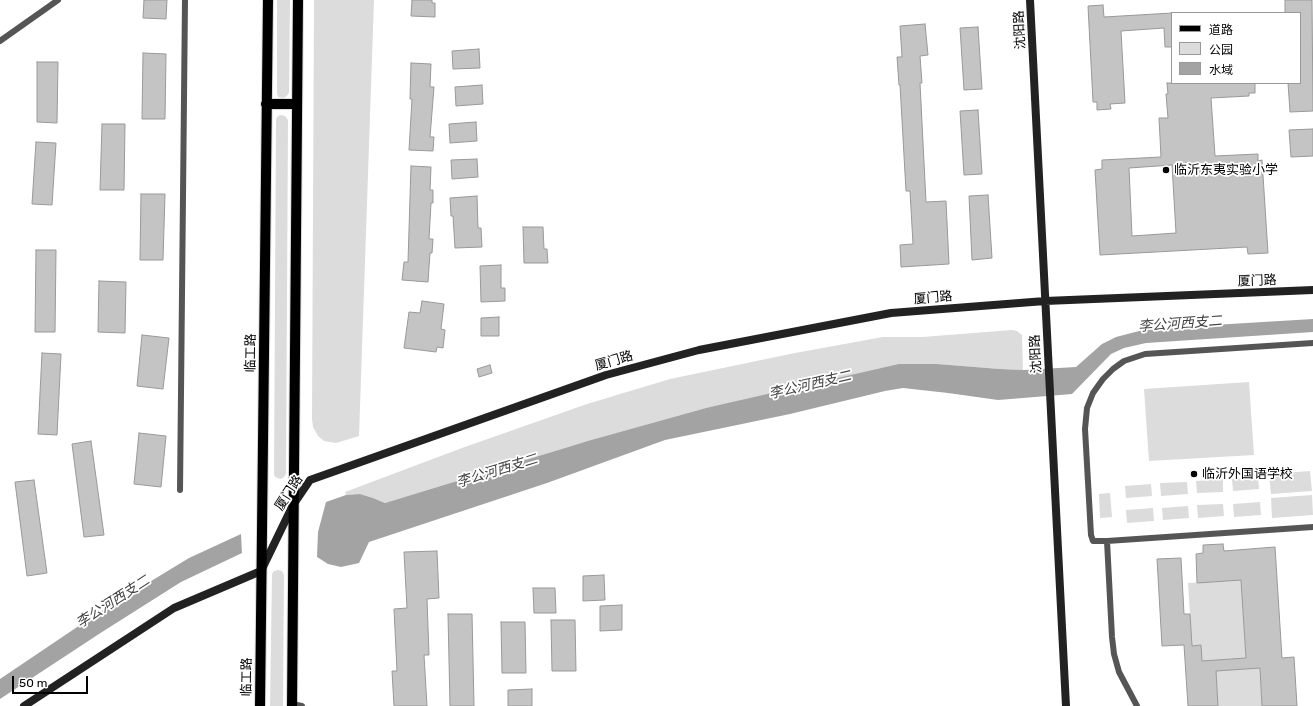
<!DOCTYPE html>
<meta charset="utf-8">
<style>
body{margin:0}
#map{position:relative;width:1313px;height:706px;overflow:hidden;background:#fff;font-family:Rubik,"Noto Sans SC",sans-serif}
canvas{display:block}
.legend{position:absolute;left:1171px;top:12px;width:130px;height:72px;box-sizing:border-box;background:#fff;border:1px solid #999;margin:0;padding:5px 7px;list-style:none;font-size:12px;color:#000}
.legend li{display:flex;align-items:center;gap:8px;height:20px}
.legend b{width:20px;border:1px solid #999}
.scale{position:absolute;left:12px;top:676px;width:76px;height:18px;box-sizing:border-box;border:2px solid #000;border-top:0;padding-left:5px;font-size:12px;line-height:14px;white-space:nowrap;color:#000;-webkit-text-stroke:3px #fff;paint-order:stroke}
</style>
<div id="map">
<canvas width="1313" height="706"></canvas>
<ul class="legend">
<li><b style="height:5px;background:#000"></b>道路</li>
<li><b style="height:11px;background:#dcdcdc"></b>公园</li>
<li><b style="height:11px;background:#a3a3a3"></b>水域</li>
</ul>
<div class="scale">50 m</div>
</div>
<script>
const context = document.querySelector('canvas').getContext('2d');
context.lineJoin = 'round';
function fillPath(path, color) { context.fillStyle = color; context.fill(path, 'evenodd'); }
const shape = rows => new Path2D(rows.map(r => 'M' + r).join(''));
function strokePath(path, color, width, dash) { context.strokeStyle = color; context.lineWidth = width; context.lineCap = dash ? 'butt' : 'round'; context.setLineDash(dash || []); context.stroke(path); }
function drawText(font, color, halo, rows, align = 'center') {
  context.font = font + ' Rubik,"Noto Sans SC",sans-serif'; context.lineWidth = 3.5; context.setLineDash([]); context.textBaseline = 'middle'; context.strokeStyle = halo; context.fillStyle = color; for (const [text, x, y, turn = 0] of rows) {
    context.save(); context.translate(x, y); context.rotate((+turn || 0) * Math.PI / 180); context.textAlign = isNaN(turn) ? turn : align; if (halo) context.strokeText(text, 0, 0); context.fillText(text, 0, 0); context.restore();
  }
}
fillPath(shape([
 [277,0,290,0,289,93,286,97,282,98,278,97,277,93],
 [314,0,374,0,359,436,336,443,324,441,318,436,313,427,312,419],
 [281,115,285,116,288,120,286,474,283,478,280,479,275,477,274,474,276,119,278,116],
 [1012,330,1017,331,1022,335,1023,370,1000,369,937,364,706,408,591,440,385,503,373,498,360,494,346,495,345,492,462,448,587,404,670,379,795,353,883,337,922,337],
 [1249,382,1254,455,1149,461,1144,389],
 [1310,471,1312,491,1271,494,1269,474],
 [1258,477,1259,489,1233,491,1232,479],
 [1223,479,1223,492,1197,493,1196,481],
 [1187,482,1188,494,1161,496,1160,483],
 [1151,484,1152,496,1126,498,1125,486],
 [1110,493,1112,517,1100,518,1099,494],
 [1312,495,1313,515,1272,518,1271,498],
 [1260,502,1261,515,1234,517,1233,504],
 [1223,504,1224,516,1198,518,1197,505],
 [1188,506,1189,518,1163,520,1162,508],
 [1153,508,1154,521,1127,523,1126,510],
 [278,570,282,571,284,575,283,706,270,706,272,574,274,571],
 [1241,580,1246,658,1202,661,1201,645,1192,646,1188,583],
 [1260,668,1262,706,1218,706,1216,671]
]), '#dcdcdc');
fillPath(shape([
 [1313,319,1313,332,1146,343,1124,348,1111,354,1072,394,998,400,948,393,903,388,885,391,790,414,665,440,547,483,369,542,359,563,341,567,328,564,317,557,318,532,326,502,346,495,360,494,373,498,385,503,591,440,706,408,899,364,937,364,1000,369,1023,370,1076,367,1102,344,1116,337,1147,329],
 [241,534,242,553,181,582,102,632,0,699,0,679,92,617,189,558]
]), '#a3a3a3');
const building = shape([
 [144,0,167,0,166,19,143,18,144,0],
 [412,0,432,0,432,3,435,3,435,17,411,16,412,0],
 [1285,0,1312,0,1313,111,1290,112,1288,83,1300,83,1300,13,1285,13,1285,0],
 [1103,5,1104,17,1172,13,1172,47,1165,47,1164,28,1121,31,1125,103,1110,104,1111,109,1097,110,1097,102,1093,102,1088,6,1103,5],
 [925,24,928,55,920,56,922,83,920,83,926,202,946,201,949,264,901,267,900,245,913,244,910,191,906,191,900,85,899,85,897,57,902,57,900,26,925,24],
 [978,27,982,89,964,90,960,28,978,27],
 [479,49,480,68,453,69,452,51,479,49],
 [143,53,166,54,165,119,142,119,143,53],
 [37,62,58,62,57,123,37,122,37,62],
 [411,63,431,64,430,87,434,87,430,137,434,137,433,151,409,150,412,99,410,99,411,63],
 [1167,83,1255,83,1255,93,1249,93,1249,96,1211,98,1215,156,1258,154,1258,161,1262,160,1268,253,1248,254,1247,247,1100,255,1095,170,1102,169,1102,160,1161,157,1159,118,1168,118,1166,94,1168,94,1167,83],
 [1172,165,1176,233,1132,236,1129,168,1172,165],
 [482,85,483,104,456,106,455,87,482,85],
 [978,110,982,174,964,175,960,111,978,110],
 [476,122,477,141,450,143,449,124,476,122],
 [102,124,125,124,124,190,100,190,102,124],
 [1313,129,1313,156,1291,157,1289,130,1313,129],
 [36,142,56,143,52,205,32,204,36,142],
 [477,159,478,177,452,179,451,160,477,159],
 [411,166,431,167,430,190,433,190,433,203,431,203,429,239,433,239,432,253,430,253,428,282,402,280,404,262,408,262,411,166],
 [141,194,165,194,163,260,140,260,141,194],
 [988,195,992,258,972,260,969,196,988,195],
 [477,196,478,228,481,228,482,247,455,248,453,216,451,216,450,198,477,196],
 [523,227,543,227,544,249,547,249,548,263,524,263,523,227],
 [36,250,56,250,55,332,35,332,36,250],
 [501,265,501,288,505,288,505,301,481,302,480,266,501,265],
 [99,281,126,282,125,333,98,332,99,281],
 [422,301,444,304,441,329,445,330,443,348,437,347,436,352,404,348,409,312,420,313,422,301],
 [499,317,499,336,481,336,481,318,499,317],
 [142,335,169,338,163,389,137,386,142,335],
 [42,353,61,354,57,435,38,434,42,353],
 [490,365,492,373,479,377,477,369,490,365],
 [139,433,166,436,161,487,134,484,139,433],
 [91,441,104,535,84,537,72,444,91,441],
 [34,480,47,573,27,576,15,482,34,480],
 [1223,544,1224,551,1275,547,1282,658,1294,657,1297,706,1262,706,1260,668,1216,671,1218,706,1188,706,1184,645,1162,646,1157,559,1181,558,1184,614,1190,614,1192,646,1201,645,1202,661,1246,658,1241,580,1197,583,1196,554,1203,553,1203,545,1223,544],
 [437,551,439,598,427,599,429,655,424,655,427,706,394,706,392,671,397,671,394,609,407,608,404,552,437,551],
 [604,575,605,600,583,601,583,576,604,575],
 [533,588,555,588,556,613,534,613,533,588],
 [622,605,622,630,600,631,600,606,622,605],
 [448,614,472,614,474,706,450,706,448,614],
 [551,620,575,620,576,671,552,671,551,620],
 [501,622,525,622,526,673,502,673,501,622],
 [532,689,532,706,508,706,508,690,532,689]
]);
fillPath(building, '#c4c4c4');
strokePath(building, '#999', 1);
const primary = shape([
 [266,104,296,104],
 [260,706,268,0],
 [292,706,298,0]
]);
strokePath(primary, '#dbdbdb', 12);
strokePath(shape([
 [0,41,58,0],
 [180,490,185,0],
 [1107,541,1313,527],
 [292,704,302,706],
 [1137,706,1119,672,1114,654,1112,637,1107,541,1093,541,1091,535,1085,429,1087,408,1093,393,1103,379,1113,369,1124,361,1145,354,1313,343]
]), '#555', 6);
strokePath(shape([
 [1030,0,1066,706],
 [24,706,174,608,261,571,293,505,310,480,606,375,699,350,891,313,1045,301,1313,290]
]), '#222', 8);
strokePath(primary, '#000', 10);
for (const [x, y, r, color] of [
 [1166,170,4,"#000"],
 [1194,474,4,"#000"]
]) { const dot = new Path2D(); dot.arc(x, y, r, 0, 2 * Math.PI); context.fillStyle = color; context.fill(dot); strokePath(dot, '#fff', 1.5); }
drawText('13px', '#000', '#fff', [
 ["沈阳路",1020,30,-93],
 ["厦门路",1257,281,-2],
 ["厦门路",933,298,-5],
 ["临工路",251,353,-89],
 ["沈阳路",1036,354,-93],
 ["厦门路",614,361,-16],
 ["厦门路",289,493,-57],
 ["临工路",247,677,-89]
]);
drawText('13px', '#000', '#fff', [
 ["临沂东夷实验小学",1174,170],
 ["临沂外国语学校",1202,474]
], 'left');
drawText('italic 14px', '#444', '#fff', [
 ["李公河西支二",1180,324,-4],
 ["李公河西支二",810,385,-13],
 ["李公河西支二",497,471,-17],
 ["李公河西支二",113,602,-33]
]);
</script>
